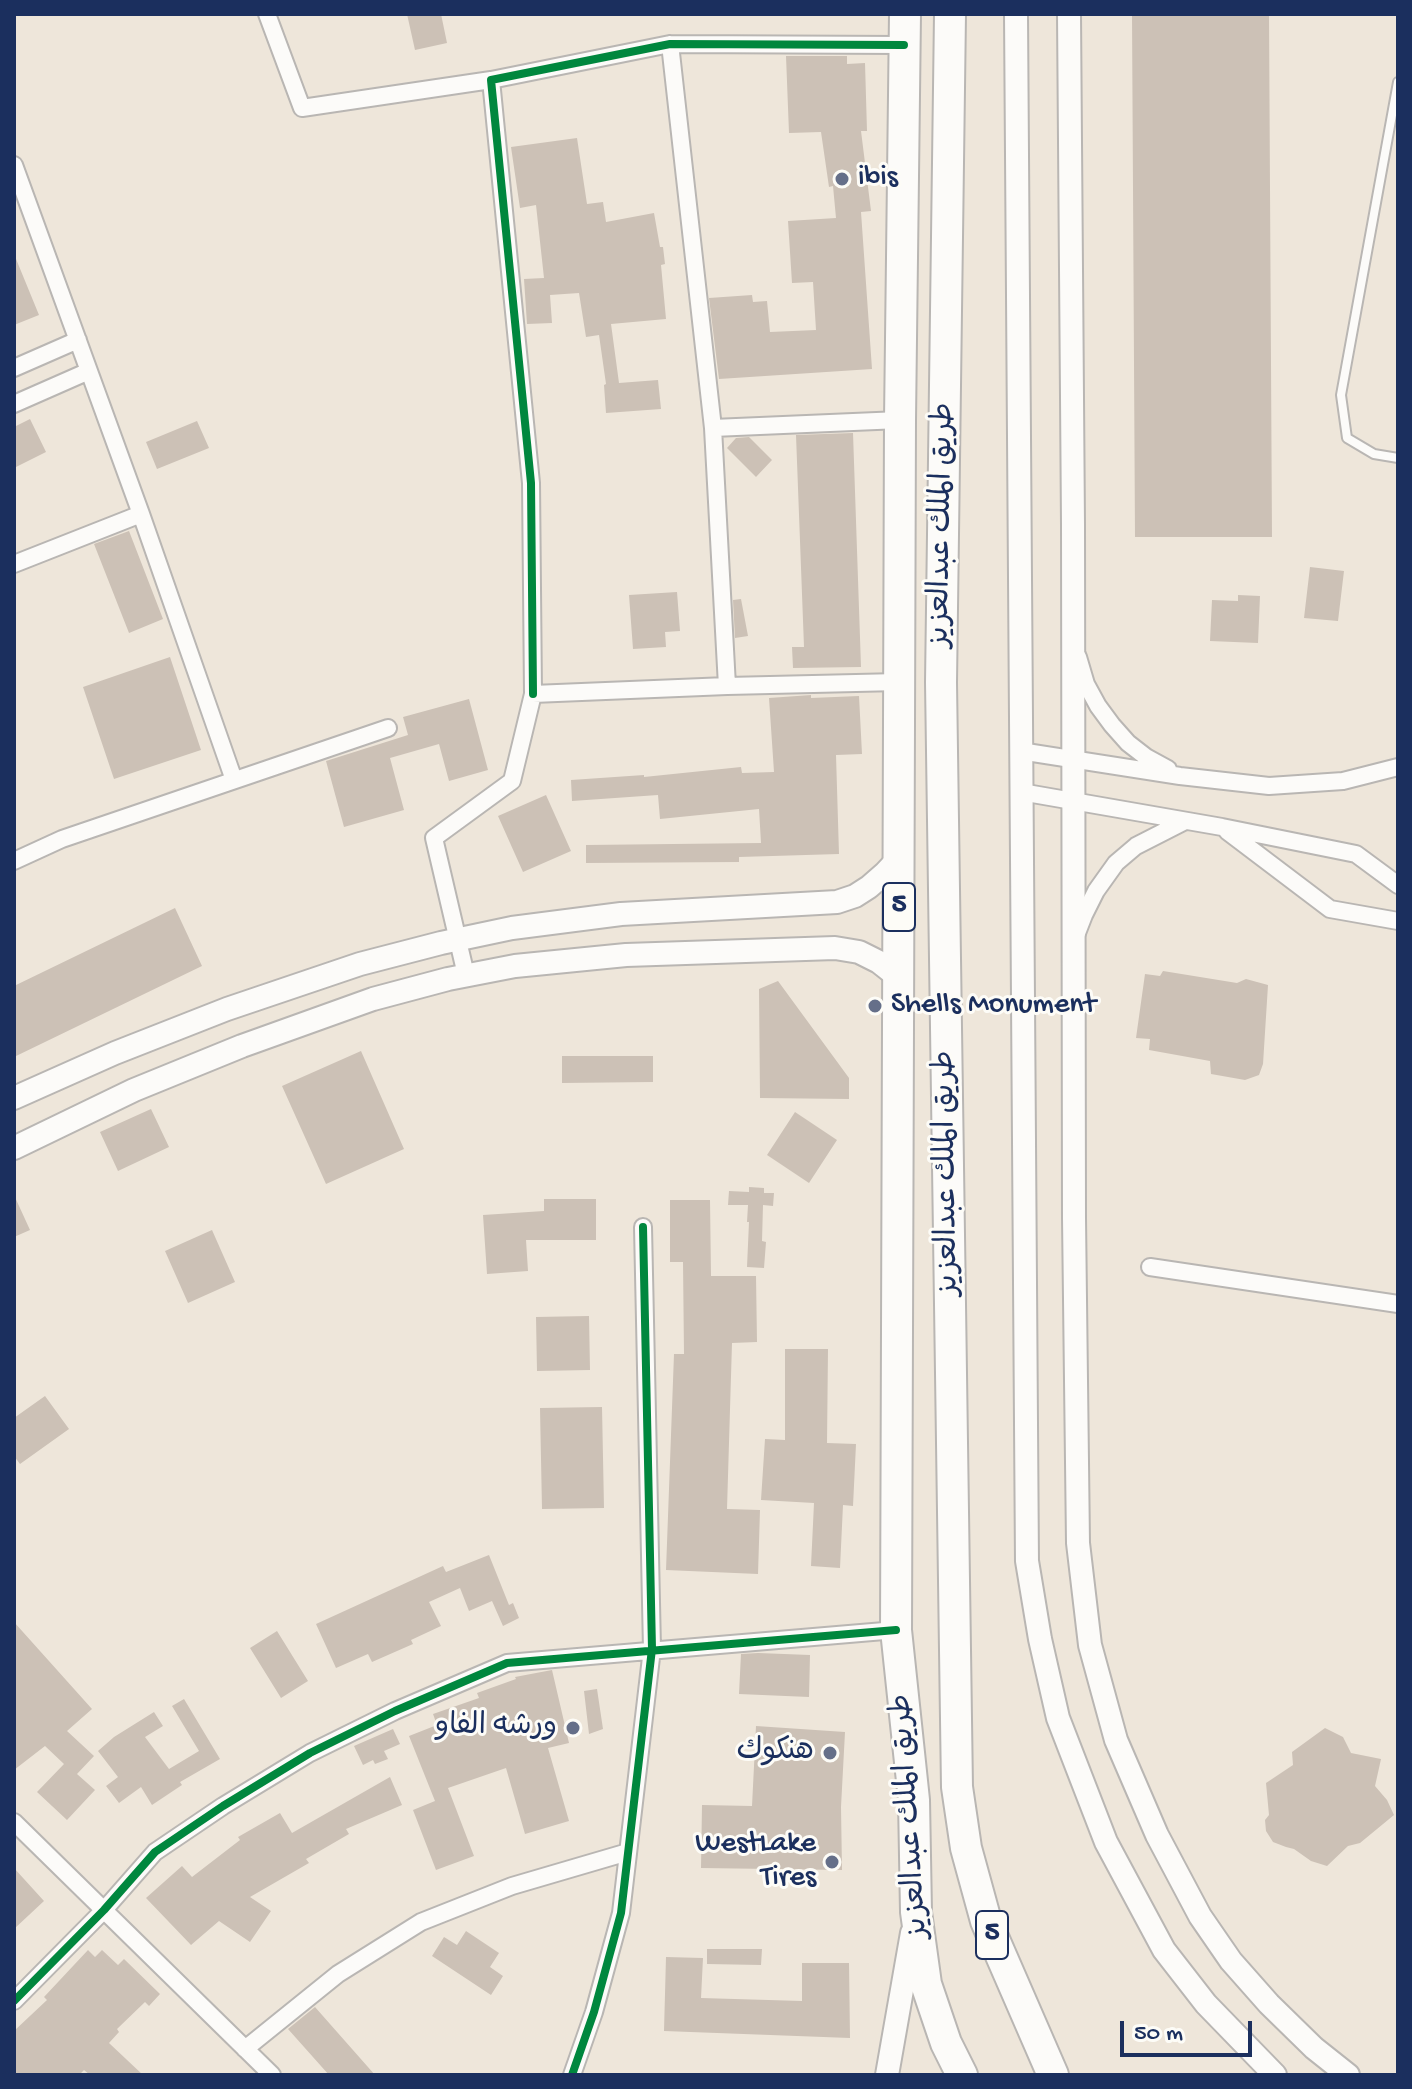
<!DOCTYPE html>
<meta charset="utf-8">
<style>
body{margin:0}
#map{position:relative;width:1412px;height:2089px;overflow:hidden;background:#eee6da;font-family:"Gochi Hand",sans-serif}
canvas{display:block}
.frame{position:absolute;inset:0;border:16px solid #1b2f5e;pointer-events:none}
.scale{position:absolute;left:1120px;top:2021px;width:132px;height:36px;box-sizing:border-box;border:4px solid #1b2f5e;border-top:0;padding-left:10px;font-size:24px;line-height:28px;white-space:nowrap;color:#1b2f5e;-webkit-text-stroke:6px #fdfcf7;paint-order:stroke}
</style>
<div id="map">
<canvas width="1412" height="2089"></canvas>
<div class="frame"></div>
<div class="scale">50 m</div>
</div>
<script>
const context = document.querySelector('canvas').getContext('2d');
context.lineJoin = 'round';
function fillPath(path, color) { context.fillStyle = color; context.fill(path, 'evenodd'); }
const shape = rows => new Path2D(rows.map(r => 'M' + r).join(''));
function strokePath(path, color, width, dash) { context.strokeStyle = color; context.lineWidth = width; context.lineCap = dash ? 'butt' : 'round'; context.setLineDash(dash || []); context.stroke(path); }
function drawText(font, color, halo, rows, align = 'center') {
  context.font = font + ' "Gochi Hand","Playpen Sans Arabic",sans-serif'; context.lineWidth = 6; context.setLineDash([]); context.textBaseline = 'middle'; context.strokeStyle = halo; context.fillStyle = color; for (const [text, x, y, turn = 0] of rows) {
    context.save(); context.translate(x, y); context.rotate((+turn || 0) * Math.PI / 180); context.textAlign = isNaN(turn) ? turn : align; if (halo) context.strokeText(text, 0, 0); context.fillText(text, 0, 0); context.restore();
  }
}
fillPath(shape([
 [407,14,441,14,447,43,415,50],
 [1132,14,1269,14,1272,537,1135,537],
 [786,56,847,56,847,64,865,63,867,131,861,131,871,211,861,212,872,369,719,379,709,298,752,295,753,302,767,301,770,332,816,330,813,282,792,283,788,221,836,218,833,186,829,187,821,132,789,133],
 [577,138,587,204,603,202,606,222,654,213,660,247,663,247,665,264,661,265,666,319,611,324,619,383,658,380,661,409,606,413,604,385,606,384,599,335,586,337,579,293,550,295,552,323,527,324,524,279,544,278,536,205,520,208,511,147],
 [14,254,39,315,14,325],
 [30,419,46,452,14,468,14,427],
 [197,421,209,448,157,469,146,442],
 [853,433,861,667,793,668,792,647,804,647,796,435],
 [749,437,772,460,756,477,727,448,736,438],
 [129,531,163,619,129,633,94,544],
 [1310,567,1344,571,1338,621,1304,618],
 [677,592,680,631,665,632,666,647,633,649,629,595],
 [1238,595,1260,596,1258,643,1210,641,1212,600,1238,601],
 [741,599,748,636,735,638,733,600],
 [170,657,201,750,114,779,83,687],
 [811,695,811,698,859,696,862,754,836,755,839,854,739,857,739,862,586,863,586,845,761,843,759,809,660,819,658,795,572,801,571,780,644,775,644,777,741,767,742,773,774,772,769,698],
 [469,699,488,770,449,781,439,744,390,758,404,810,344,827,326,761,408,735,403,717],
 [546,795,571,851,523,872,498,816],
 [175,908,202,966,14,1057,14,986],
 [1163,971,1237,983,1246,979,1268,985,1263,1064,1259,1075,1245,1080,1211,1074,1210,1061,1149,1050,1150,1039,1136,1038,1145,974,1160,976],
 [778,981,849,1078,849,1099,760,1098,759,989],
 [361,1051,404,1149,326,1184,282,1086],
 [562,1056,653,1056,653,1082,562,1083],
 [151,1109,169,1147,118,1171,100,1132],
 [795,1112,837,1140,809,1183,767,1155],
 [749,1187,764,1188,764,1193,774,1193,773,1206,763,1205,762,1241,766,1242,764,1268,747,1267,749,1222,747,1222,748,1205,728,1205,729,1191,749,1192],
 [14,1195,30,1230,14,1237],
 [544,1199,596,1199,596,1240,526,1240,528,1271,487,1274,483,1215,544,1211],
 [670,1200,710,1200,711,1276,756,1276,757,1342,732,1343,727,1509,760,1510,758,1574,666,1570,674,1354,684,1354,683,1262,670,1262],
 [212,1230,235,1282,188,1303,165,1251],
 [589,1316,590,1370,537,1371,536,1317],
 [785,1349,828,1349,827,1443,856,1444,853,1506,843,1505,840,1568,811,1566,814,1503,761,1500,765,1439,785,1440],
 [45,1396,69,1429,20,1464,14,1456,14,1418],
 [602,1407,604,1508,542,1509,540,1408],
 [489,1555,509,1605,513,1603,519,1618,503,1626,492,1601,469,1611,460,1588,429,1602,441,1626,411,1640,413,1644,372,1662,368,1654,336,1668,316,1624,443,1566,446,1572],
 [14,1622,92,1709,67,1731,94,1756,77,1774,95,1790,67,1820,37,1792,64,1764,45,1746,14,1770],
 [277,1631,308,1681,281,1698,250,1648],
 [758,1653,810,1655,809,1697,739,1694,741,1654],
 [552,1670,569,1743,548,1748,569,1821,525,1834,506,1768,448,1788,474,1856,436,1870,413,1810,435,1801,409,1736,437,1725,433,1714,479,1698,477,1693,516,1679,515,1677],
 [597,1689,603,1729,589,1734,584,1691],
 [184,1699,220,1759,180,1782,182,1785,152,1805,141,1787,119,1803,106,1786,118,1777,98,1751,114,1737,154,1712,163,1726,145,1737,169,1769,199,1751,172,1706],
 [756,1726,845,1732,841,1807,842,1870,701,1868,702,1805,752,1806],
 [1325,1728,1343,1737,1351,1753,1381,1759,1375,1786,1387,1800,1394,1815,1360,1843,1348,1846,1327,1866,1311,1861,1294,1849,1286,1847,1273,1842,1266,1831,1265,1820,1269,1815,1266,1783,1293,1765,1292,1752],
 [393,1729,400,1744,384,1751,388,1759,375,1764,373,1760,363,1765,354,1746],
 [390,1777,402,1805,346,1829,349,1834,306,1859,309,1863,250,1897,271,1911,250,1942,219,1921,191,1945,146,1898,182,1866,192,1877,240,1840,238,1837,280,1813,292,1833],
 [14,1868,44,1901,14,1929],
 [466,1931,499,1953,490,1967,503,1976,491,1995,432,1956,444,1937,457,1945],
 [707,1949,762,1949,761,1965,707,1964],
 [88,1950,95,1957,102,1950,118,1965,124,1959,160,1994,149,2006,145,2002,117,2029,119,2032,109,2043,143,2075,90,2075,84,2070,79,2075,14,2075,14,2031,47,2000,44,1997],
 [666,1957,703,1958,701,1998,802,2001,802,1963,849,1963,850,2038,664,2031],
 [315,2007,375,2075,329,2075,288,2029]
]), '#ccc1b6');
const lane = shape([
 [1398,82,1341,395,1347,438,1374,454,1398,458]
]);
const street = shape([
 [267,14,302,108,491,80],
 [670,44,713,428,727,686],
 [14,165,141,514,234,780],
 [14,368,78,340],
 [14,404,89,371],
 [713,428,900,420],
 [14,564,141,514],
 [1078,657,1086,684,1098,706,1112,725,1128,743,1146,757,1168,769],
 [533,694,531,483,491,80,670,44,904,45],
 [1020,751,1180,776,1269,786,1343,781,1398,767],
 [1021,792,1222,827,1356,854,1398,885],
 [1227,831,1330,909,1398,921],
 [14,861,62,839,388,728],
 [1077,933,1084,915,1096,891,1116,863,1136,846,1185,821],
 [466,975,434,838,512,781,533,694,727,686,899,682],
 [1150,1267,1398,1304],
 [14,1822,272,2075],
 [14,2001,104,1910,155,1852,223,1806,310,1753,395,1711,507,1663,896,1630],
 [245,2049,338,1974,421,1922,512,1886,628,1852],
 [572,2075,594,2012,621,1913,652,1649,643,1227]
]);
const secondary = shape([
 [1016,14,1027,1561,1040,1639,1058,1718,1106,1842,1164,1950,1206,2004,1275,2075],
 [1069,14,1073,525,1074,1218,1078,1543,1090,1645,1116,1740,1157,1835,1200,1916,1231,1961,1269,2004,1314,2048,1348,2075],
 [14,1098,115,1053,227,1009,360,964,441,943,512,928,621,914,837,902,855,896,869,887,885,873,899,858],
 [14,1148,134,1090,242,1046,373,999,448,979,515,966,626,955,835,948,859,952,879,962,898,977],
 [887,2075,912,1933]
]);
const highway = shape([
 [905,14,900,420,896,1630,914,1800,916,1912,926,1984,946,2043,962,2075],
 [950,14,941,682,957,1787,966,1848,986,1921,1053,2075]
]);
strokePath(lane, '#b9b6b3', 12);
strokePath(street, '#b9b6b3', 20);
strokePath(secondary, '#b9b6b3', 26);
strokePath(highway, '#b9b6b3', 34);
strokePath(lane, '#fcfbf9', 8);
strokePath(street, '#fcfbf9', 16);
strokePath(secondary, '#fcfbf9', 22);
strokePath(highway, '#fcfbf9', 30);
strokePath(shape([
 [533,694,531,483,491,80,670,44,904,45],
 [14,2001,104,1910,155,1852,223,1806,310,1753,395,1711,507,1663,896,1630],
 [572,2075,594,2012,621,1913,652,1649,643,1227]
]), '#00873e', 8);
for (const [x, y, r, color] of [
 [842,179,8,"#656f89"],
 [875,1006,8,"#656f89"],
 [573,1728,8,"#656f89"],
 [830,1753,8,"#656f89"],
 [832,1862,8,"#656f89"]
]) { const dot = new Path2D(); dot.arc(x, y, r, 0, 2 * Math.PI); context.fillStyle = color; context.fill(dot); strokePath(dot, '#fdfcf7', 3); }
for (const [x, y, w] of [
 [899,907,32],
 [992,1935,32]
]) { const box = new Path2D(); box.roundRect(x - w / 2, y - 24, w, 48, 6); context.fillStyle = '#fdfcf7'; context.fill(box); strokePath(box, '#1b2f5e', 2); }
drawText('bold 28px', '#1b2f5e', null, [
 ["5",899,907],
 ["5",992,1935]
]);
drawText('30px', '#1b2f5e', '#fdfcf7', [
 ["ibis",858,179,"left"],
 ["Shells Monument",891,1006,"left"],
 ["ورشه الفاو",557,1728],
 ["هنكوك",814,1753],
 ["WestLake",816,1845],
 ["Tires",816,1879]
], 'right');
drawText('30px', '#1b2f5e', '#fdfcf7', [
 ["طريق الملك عبدالعزيز",944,525,-89],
 ["طريق الملك عبدالعزيز",949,1173,-91],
 ["طريق الملك عبدالعزيز",912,1816,-94]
]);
</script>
